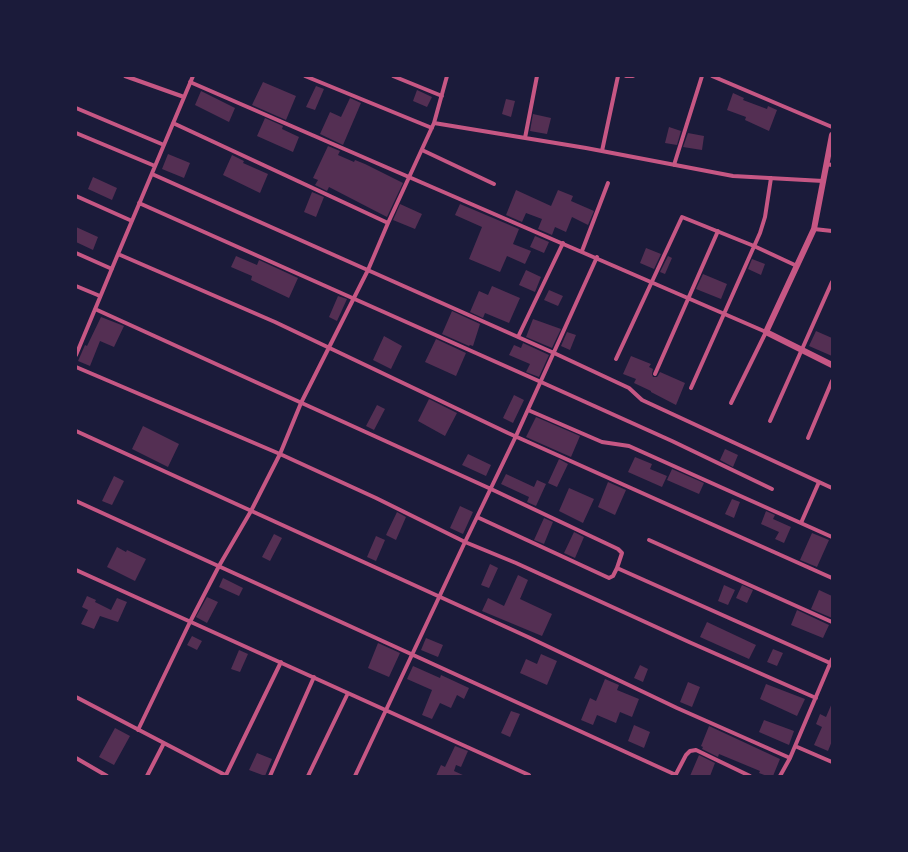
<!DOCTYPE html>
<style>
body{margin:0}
#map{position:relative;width:908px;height:852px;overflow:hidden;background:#1b1b3a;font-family:"IBM Plex Sans",sans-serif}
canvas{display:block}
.frame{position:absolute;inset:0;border:77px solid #1b1b3a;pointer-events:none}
</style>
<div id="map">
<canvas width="908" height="852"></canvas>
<div class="frame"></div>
</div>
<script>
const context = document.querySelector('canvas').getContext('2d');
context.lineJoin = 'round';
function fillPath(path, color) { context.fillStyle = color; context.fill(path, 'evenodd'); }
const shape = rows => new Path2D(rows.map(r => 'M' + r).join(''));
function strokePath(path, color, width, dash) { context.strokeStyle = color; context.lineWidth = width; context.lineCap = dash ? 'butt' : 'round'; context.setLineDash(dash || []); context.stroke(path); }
fillPath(shape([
 [263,82,296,96,286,120,252,105],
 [316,86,324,89,315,110,306,107],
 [417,90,432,97,427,107,413,101],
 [201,91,235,108,229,122,195,105],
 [733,93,744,98,743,100,767,109,768,106,777,110,769,131,745,120,746,117,727,110],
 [350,98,361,103,343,145,320,134,330,112,341,117],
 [506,99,515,101,511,117,502,114],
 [533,114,551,118,547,134,530,131],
 [265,118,283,126,282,129,299,137,293,152,257,136],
 [669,127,681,131,677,145,665,143],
 [688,133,704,136,702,150,683,147],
 [328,146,340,151,338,155,354,162,355,160,365,164,403,183,387,217,329,187,327,191,315,185,318,180,313,178],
 [168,154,190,163,184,178,162,169],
 [232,155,244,161,243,163,268,174,260,193,223,175],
 [93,177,117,188,112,200,88,189],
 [516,190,551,206,558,190,573,196,571,201,594,211,588,225,572,217,566,232,555,227,552,235,538,229,542,219,526,213,522,222,506,215],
 [312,192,324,197,316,217,304,212],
 [400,204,422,214,415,229,393,220],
 [460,204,519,229,513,244,531,251,525,264,507,256,500,272,469,259,482,227,455,215],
 [76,227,98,237,93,250,76,242],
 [535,236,549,242,544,253,530,247],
 [646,248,661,254,654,269,640,263],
 [236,256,257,265,259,260,298,278,289,298,251,280,252,276,231,267],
 [668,256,672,258,665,274,660,272],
 [752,259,765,264,761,275,748,269],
 [526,270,541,277,535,292,519,285],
 [703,274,727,284,721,299,696,289],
 [492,286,520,298,509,323,485,313,483,318,470,312,479,291,488,295],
 [549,290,563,296,558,306,544,300],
 [338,296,347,299,337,321,329,317],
 [452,311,480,324,473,346,470,345,469,346,442,334],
 [101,317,124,326,114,347,100,341,90,366,78,361,85,345,87,346],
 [533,319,561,329,552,348,526,337],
 [816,331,832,338,832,356,809,346],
 [567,332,576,335,570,350,561,346],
 [384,336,402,346,391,369,373,360],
 [436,339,466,353,456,376,425,362],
 [523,343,549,355,539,377,526,372,530,364,509,355,514,345,521,348],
 [631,356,651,364,649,367,653,369,652,374,653,377,657,377,660,372,685,383,676,405,651,392,651,391,634,383,636,379,623,374],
 [514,395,524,400,513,423,503,418],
 [429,399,457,413,445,436,418,421],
 [377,405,385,409,374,430,366,426],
 [536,417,580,436,571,457,526,437],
 [143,426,179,444,168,467,132,449],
 [725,449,738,455,733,467,720,460],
 [468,454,491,465,486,476,462,465],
 [635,457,652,464,650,469,667,476,662,487,628,472],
 [559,459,568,464,557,487,548,483],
 [672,469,704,483,699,494,667,480],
 [506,474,534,487,537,480,546,484,536,506,527,502,529,497,501,484],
 [114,476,124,481,112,505,102,501],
 [608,482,626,490,615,515,598,507],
 [569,488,594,499,583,523,559,511],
 [732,499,740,502,734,518,725,514],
 [460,506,473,512,463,534,450,528],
 [766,511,775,515,773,519,791,527,784,543,775,539,779,532,761,524],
 [397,512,406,517,396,540,386,535],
 [544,518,553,522,544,544,534,540],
 [574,532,584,537,575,558,564,553],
 [812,533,829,540,817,567,800,560],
 [274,534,282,538,270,561,262,557],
 [376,536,385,540,376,561,367,557],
 [117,547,126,552,127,550,146,559,135,581,107,567],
 [490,564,498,568,489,588,481,585],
 [518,575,528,580,520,599,552,614,542,636,482,611,488,598,504,606],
 [223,578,243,588,239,596,219,587],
 [724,585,735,590,728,605,718,601],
 [742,585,753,590,747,603,736,598],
 [819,590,832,596,832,618,811,609],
 [87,596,96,600,95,602,111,610,117,598,127,602,118,622,100,616,94,629,81,624,88,610,82,607],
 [207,597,218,602,207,623,196,617],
 [797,610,829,625,823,638,791,625],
 [707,622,756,645,749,659,700,637],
 [192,636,202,641,197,650,187,645],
 [426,638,443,645,438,657,421,650],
 [378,643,400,653,389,677,368,668],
 [773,649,783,653,777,666,767,662],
 [239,650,248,654,240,672,231,669],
 [541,654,557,661,547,685,520,673,526,659,537,664],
 [640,665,648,669,643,682,634,678],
 [413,666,440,678,441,675,469,688,464,699,457,695,451,708,440,703,432,719,422,715,432,690,407,679],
 [605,679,619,685,617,690,639,699,632,717,620,712,616,723,597,715,593,725,581,720,590,698,596,701],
 [688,682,700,687,692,707,680,702],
 [766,684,805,699,797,716,760,699],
 [832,703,832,741,828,751,814,745,822,727,816,724,820,714,826,717],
 [511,711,520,714,510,737,501,733],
 [764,720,794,731,789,745,759,732],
 [634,725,650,732,644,748,628,741],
 [709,726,780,759,773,776,767,776,759,773,760,771,719,754,718,757,702,749,703,747,701,746],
 [115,728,130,736,114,765,99,757],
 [455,746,468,751,461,767,456,765,454,771,465,776,436,776,441,765,445,767],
 [257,753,272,759,265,776,249,770],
 [699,755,715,763,710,776,690,776]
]), '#542f53');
strokePath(shape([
 [125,76,184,97],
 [193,76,118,254,275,322,508,433,832,578],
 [305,76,432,128],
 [393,76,442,96],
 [626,76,633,76],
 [712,76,832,127],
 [190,82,766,332,731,403],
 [76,108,164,145],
 [173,123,388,223,434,123,447,76],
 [434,123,586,148,733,176,823,181],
 [76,133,155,166],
 [525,138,537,76],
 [422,150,494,184],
 [602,151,618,76],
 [826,164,832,165],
 [674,165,702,76],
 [152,174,554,353,629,388,642,400,832,488],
 [76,196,132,221],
 [139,203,541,382,672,441,772,489],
 [814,229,832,231],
 [582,251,608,183],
 [76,253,112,269],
 [76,286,100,296],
 [95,309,491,489,618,549,622,553,617,568,830,663],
 [518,337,563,243],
 [76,355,118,254],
 [616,359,682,217,754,246,797,266],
 [76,367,280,454,376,498,465,542,516,563,689,642,816,698],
 [655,374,718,231],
 [691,388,760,233,765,217,771,178],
 [528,410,602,442,629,446,832,537],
 [770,421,832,282],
 [76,431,528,637,677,708,790,758],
 [808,438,832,381],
 [76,501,676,775],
 [477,517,609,578,613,576,617,568],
 [801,523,819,482],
 [649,540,832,622],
 [76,570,529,775],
 [76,697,227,776],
 [138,730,190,622,219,566,251,511,280,454,301,403,368,270,388,223],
 [795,746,832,762],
 [76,758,107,776],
 [226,775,281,662],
 [147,776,164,743],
 [270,776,314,677],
 [308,776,348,693],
 [355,776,465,542,516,436,597,257],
 [675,776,686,755,690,751,696,750,750,776],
 [780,776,790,758,832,659]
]), '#c65784', 4);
strokePath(shape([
 [832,135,814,229,766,332,832,365]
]), '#c65784', 6);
</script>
